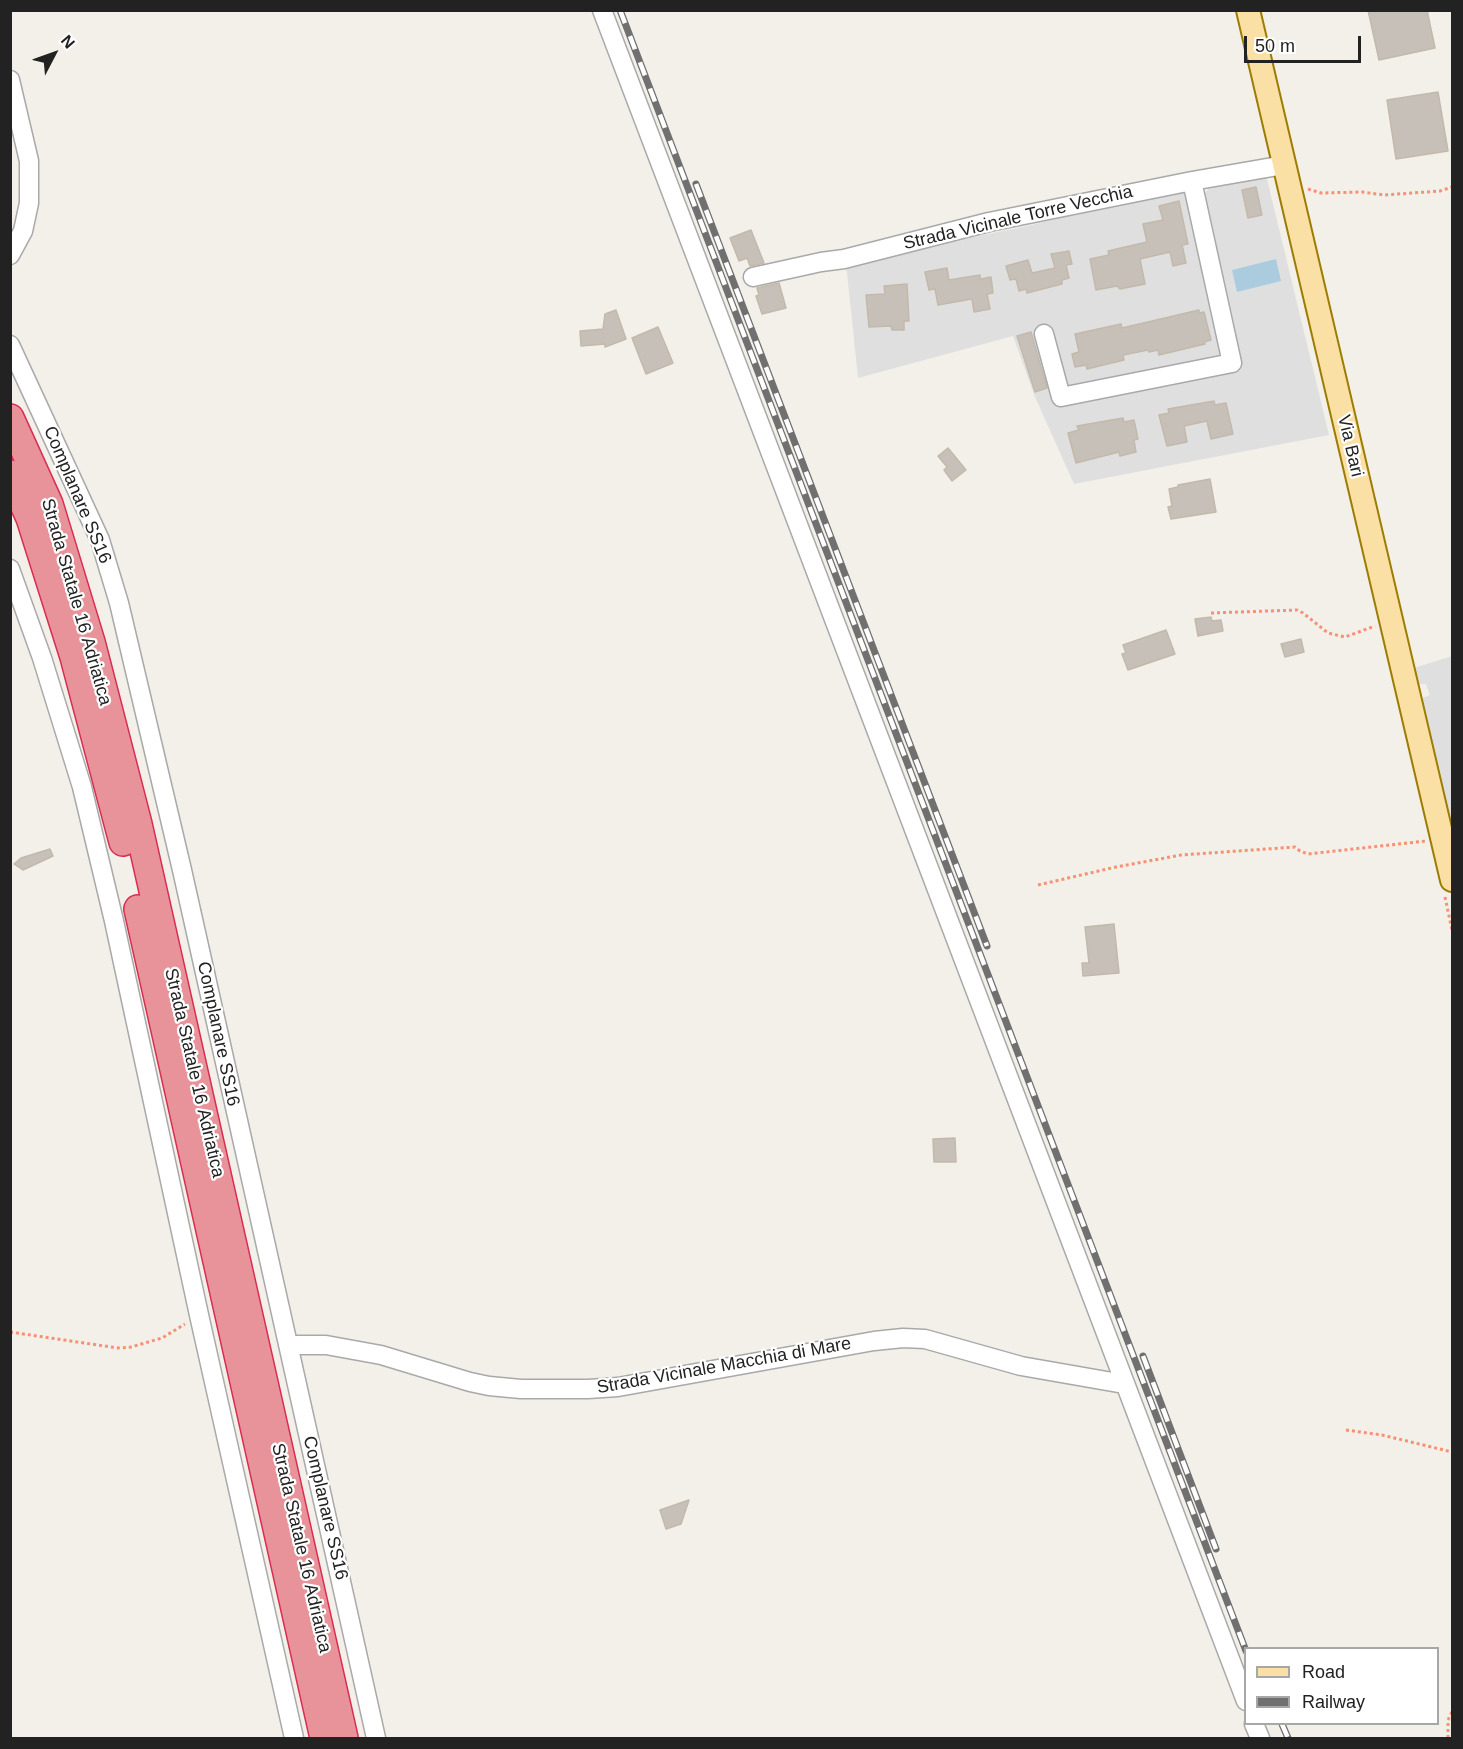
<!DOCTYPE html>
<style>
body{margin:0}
#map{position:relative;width:1463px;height:1749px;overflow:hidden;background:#f2f0e9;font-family:Arial,sans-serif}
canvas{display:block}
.frame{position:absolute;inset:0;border:12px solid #222;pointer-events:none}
.legend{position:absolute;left:1244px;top:1647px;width:195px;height:78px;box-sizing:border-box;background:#fff;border:2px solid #a7a7a7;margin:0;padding:8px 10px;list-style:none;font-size:18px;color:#222}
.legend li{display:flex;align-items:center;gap:12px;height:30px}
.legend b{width:30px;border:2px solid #a7a7a7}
.north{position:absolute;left:24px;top:24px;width:60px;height:60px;-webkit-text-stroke:4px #fff;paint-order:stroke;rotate:49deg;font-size:16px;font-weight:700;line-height:24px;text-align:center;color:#222}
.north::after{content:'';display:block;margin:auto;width:21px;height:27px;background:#222;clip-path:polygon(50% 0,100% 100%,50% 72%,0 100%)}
.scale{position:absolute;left:1244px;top:36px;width:117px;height:27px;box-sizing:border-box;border:3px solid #222;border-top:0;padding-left:8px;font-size:18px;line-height:21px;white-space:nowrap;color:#222;-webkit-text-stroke:4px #fff;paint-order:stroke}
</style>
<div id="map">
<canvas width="1463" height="1749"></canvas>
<div class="frame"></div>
<ul class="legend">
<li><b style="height:8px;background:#fbe0a5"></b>Road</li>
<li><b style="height:8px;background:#707070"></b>Railway</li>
</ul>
<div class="north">N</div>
<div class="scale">50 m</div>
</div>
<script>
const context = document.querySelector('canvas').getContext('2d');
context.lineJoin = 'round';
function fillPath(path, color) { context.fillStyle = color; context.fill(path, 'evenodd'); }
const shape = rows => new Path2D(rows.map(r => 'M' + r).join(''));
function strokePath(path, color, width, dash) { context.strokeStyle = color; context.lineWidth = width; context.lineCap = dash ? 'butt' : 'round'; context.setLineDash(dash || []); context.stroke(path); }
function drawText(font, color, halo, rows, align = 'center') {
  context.font = font + ' Arial,sans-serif'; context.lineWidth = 4.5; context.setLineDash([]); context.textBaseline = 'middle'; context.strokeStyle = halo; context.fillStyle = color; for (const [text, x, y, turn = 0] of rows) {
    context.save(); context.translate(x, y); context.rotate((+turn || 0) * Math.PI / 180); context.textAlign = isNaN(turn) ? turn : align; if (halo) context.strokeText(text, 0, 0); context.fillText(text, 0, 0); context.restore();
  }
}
fillPath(shape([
 [1266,175,1329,435,1074,484,1035,397,1013,336,858,378,846,263,1027,226,1185,188,1206,205,1204,194,1212,185],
 [1452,656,1452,829,1420,699,1430,695,1426,684,1418,684,1414,668]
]), '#e0dfdf');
fillPath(shape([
 [1276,259,1281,281,1237,292,1232,270]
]), '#aaccde');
const building = shape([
 [1368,10,1427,10,1435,48,1379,60,1368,10],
 [1438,92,1448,151,1396,159,1387,100,1438,92],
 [1256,187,1262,215,1248,218,1242,190,1256,187],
 [1179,201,1188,244,1182,245,1186,263,1173,266,1170,252,1140,259,1145,284,1120,289,1117,286,1096,290,1090,259,1109,255,1108,251,1147,242,1143,224,1163,220,1159,206,1179,201],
 [751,230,764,263,750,266,747,258,739,261,730,238,751,230],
 [1069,251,1072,264,1066,265,1069,278,1062,280,1062,284,1027,293,1026,289,1019,291,1016,279,1010,280,1006,266,1028,260,1032,273,1055,268,1051,254,1069,251],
 [947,268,949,280,980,275,980,279,991,277,993,293,987,294,990,309,974,312,972,299,938,305,935,289,929,290,925,272,947,268],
 [779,283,786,308,762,314,756,296,759,295,757,288,779,283],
 [907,284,909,321,904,321,904,330,892,330,891,326,869,327,866,295,885,294,884,286,907,284],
 [616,310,626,339,605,347,605,344,581,346,580,331,603,329,605,314,616,310],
 [1199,310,1199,313,1204,312,1211,340,1204,342,1205,344,1159,355,1158,350,1149,352,1148,350,1123,355,1124,360,1087,369,1086,365,1075,367,1072,354,1079,352,1075,334,1121,324,1122,328,1199,310],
 [658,327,673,363,646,374,632,338,658,327],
 [1031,332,1047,388,1035,392,1017,336,1031,332],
 [1214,401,1215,405,1226,403,1233,434,1211,439,1207,421,1184,426,1187,442,1167,446,1159,415,1169,413,1168,409,1214,401],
 [1123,418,1124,422,1134,420,1138,439,1134,440,1136,452,1120,456,1119,452,1076,463,1068,433,1079,430,1077,426,1123,418],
 [948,448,966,470,952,481,944,470,947,467,938,456,948,448],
 [1210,479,1216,512,1171,519,1168,507,1172,506,1169,489,1178,487,1178,485,1210,479],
 [1211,617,1212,621,1221,620,1223,631,1198,636,1195,619,1211,617],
 [1166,630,1175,654,1128,670,1122,654,1126,653,1123,645,1166,630],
 [1301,639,1304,652,1285,657,1281,644,1301,639],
 [50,849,53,856,23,870,14,864,21,858,50,849],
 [1114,924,1119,973,1083,976,1082,963,1089,963,1085,927,1114,924],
 [955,1138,956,1162,934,1162,933,1139,955,1138],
 [689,1500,681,1524,666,1529,660,1510,689,1500]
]);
fillPath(building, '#c7c0b8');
strokePath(building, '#c3b9ab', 1.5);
const minor = shape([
 [602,10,1246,1701],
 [10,80,29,161,29,203,23,231,10,255],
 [753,277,821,262,844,259,989,222,1192,181,1284,165],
 [1044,334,1061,397,1232,363,1192,181],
 [10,345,100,540,119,603,182,870,376,1738],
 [10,569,42,658,82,787,114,921,199,1315,294,1738],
 [288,1345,326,1345,381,1355,470,1382,489,1386,521,1389,588,1389,618,1387,874,1341,903,1338,925,1339,1021,1366,1124,1384],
 [1254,1724,1260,1738]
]);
const major = shape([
 [1248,10,1452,880]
]);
const highway = shape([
 [10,418,49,504,91,642,138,824,344,1738],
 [10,474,30,518,74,657,123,842],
 [138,909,324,1738]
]);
strokePath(minor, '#a9a9a9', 21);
strokePath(major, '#9d7c02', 26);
strokePath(highway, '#da2c53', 30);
strokePath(shape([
 [1308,189,1321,193,1362,192,1384,195,1440,191,1452,187],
 [1211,613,1297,610,1303,613,1328,633,1345,637,1375,626],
 [1038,885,1116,867,1181,855,1295,847,1300,851,1308,854,1426,841],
 [1445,897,1452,930],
 [10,1332,118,1348,131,1347,162,1338,185,1324],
 [1346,1430,1382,1435,1452,1452],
 [1448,1738,1448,1720,1452,1712]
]), '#f89073', 3, [3, 3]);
strokePath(minor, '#fff', 18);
strokePath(major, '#fbe0a5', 22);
strokePath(highway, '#e79399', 27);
const rail = shape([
 [620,10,1246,1651],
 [696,184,987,946],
 [1143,1356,1216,1549],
 [1282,1724,1288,1738]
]);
strokePath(rail, '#707070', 7);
strokePath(rail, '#fff', 4.5, [14]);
drawText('18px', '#222', '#fff', [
 ["Strada Vicinale Torre Vecchia",1018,218,-13],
 ["Via Bari",1350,446,77],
 ["Complanare SS16",77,495,67],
 ["Strada Statale 16 Adriatica",76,602,74],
 ["Complanare SS16",218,1034,78],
 ["Strada Statale 16 Adriatica",194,1073,77],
 ["Strada Vicinale Macchia di Mare",724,1366,-10],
 ["Complanare SS16",325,1508,77],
 ["Strada Statale 16 Adriatica",301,1548,77]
]);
</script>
